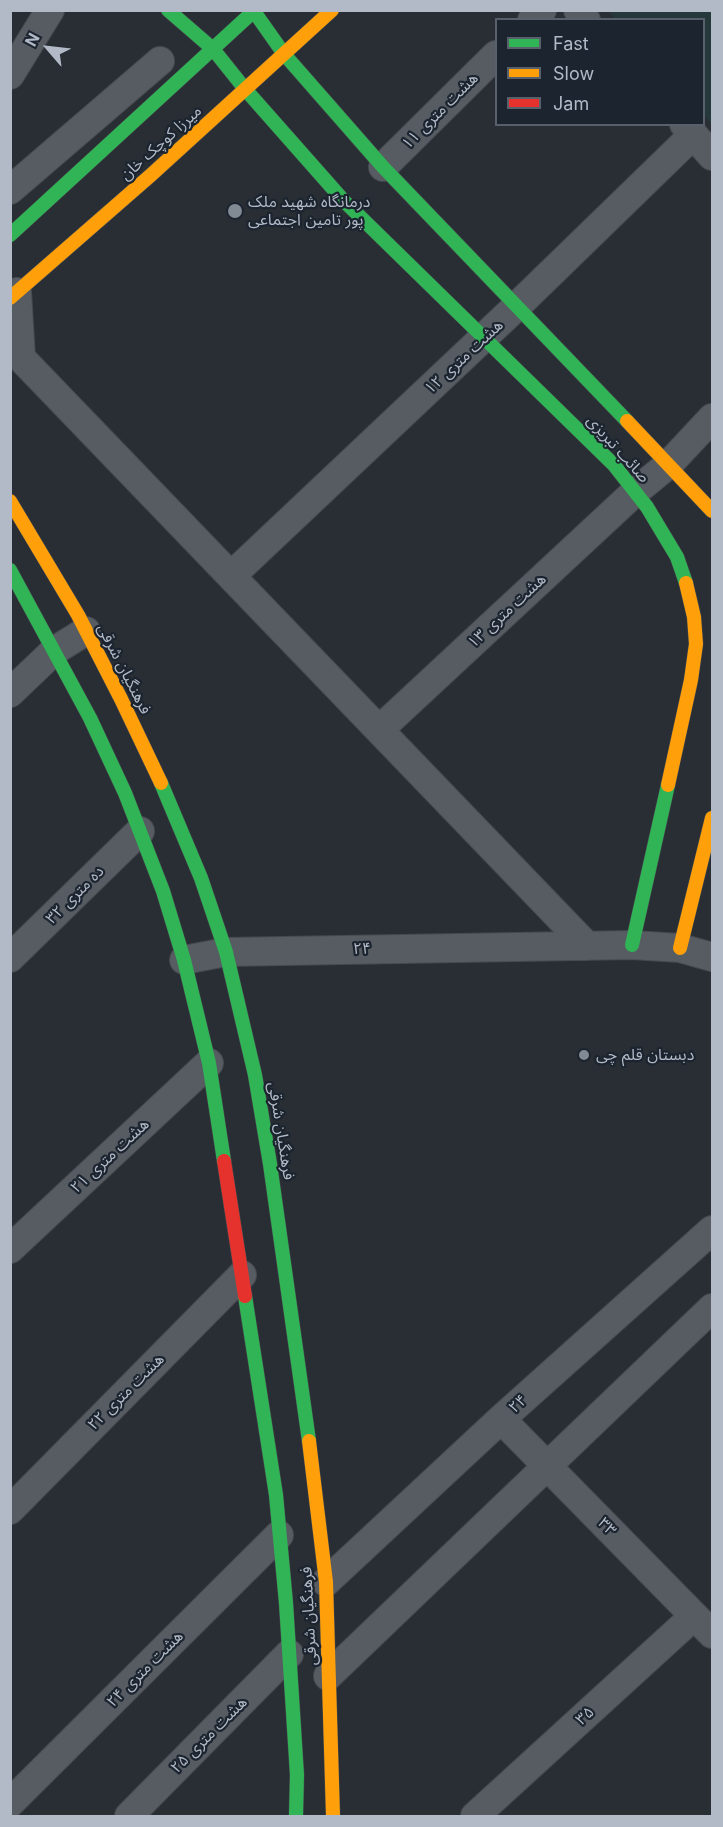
<!DOCTYPE html>
<meta charset="utf-8">
<style>
body{margin:0}
#map{position:relative;width:723px;height:1827px;overflow:hidden;background:#282e34;font-family:Inter,sans-serif}
canvas{display:block}
.frame{position:absolute;inset:0;border:12px solid #b1bac6;pointer-events:none}
.legend{position:absolute;left:495px;top:18px;width:210px;height:108px;box-sizing:border-box;background:#1b242f;border:2px solid #57606b;margin:0;padding:8px 10px;list-style:none;font-size:18px;color:#b1bac6}
.legend li{display:flex;align-items:center;gap:12px;height:30px}
.legend b{width:30px;border:2px solid #57606b}
.north{position:absolute;left:18px;top:18px;width:60px;height:60px;-webkit-text-stroke:4px #1b242f;paint-order:stroke;rotate:298deg;font-size:16px;font-weight:700;line-height:24px;text-align:center;color:#b1bac6}
.north::after{content:'';display:block;margin:auto;width:21px;height:27px;background:#b1bac6;clip-path:polygon(50% 0,100% 100%,50% 72%,0 100%)}
</style>
<div id="map">
<canvas width="723" height="1827"></canvas>
<div class="frame"></div>
<ul class="legend">
<li><b style="height:8px;background:#30b455"></b>Fast</li>
<li><b style="height:8px;background:#ff9f0a"></b>Slow</li>
<li><b style="height:8px;background:#e5322d"></b>Jam</li>
</ul>
<div class="north">N</div>
</div>
<script>
const context = document.querySelector('canvas').getContext('2d');
context.lineJoin = 'round';
function fillPath(path, color) { context.fillStyle = color; context.fill(path, 'evenodd'); }
const shape = rows => new Path2D(rows.map(r => 'M' + r).join(''));
function strokePath(path, color, width, dash) { context.strokeStyle = color; context.lineWidth = width; context.lineCap = dash ? 'butt' : 'round'; context.setLineDash(dash || []); context.stroke(path); }
function drawText(font, color, halo, rows, align = 'center') {
  context.font = font + ' Inter,"Noto Sans Arabic",sans-serif'; context.lineWidth = 4.5; context.setLineDash([]); context.textBaseline = 'middle'; context.strokeStyle = halo; context.fillStyle = color; for (const [text, x, y, turn = 0] of rows) {
    context.save(); context.translate(x, y); context.rotate((+turn || 0) * Math.PI / 180); context.textAlign = isNaN(turn) ? turn : align; if (halo) context.strokeText(text, 0, 0); context.fillText(text, 0, 0); context.restore();
  }
}
fillPath(shape([
 [608,11,712,11,712,125,704,115,704,20,616,19]
]), '#25383a');
const street = shape([
 [578,10,586,20],
 [532,20,542,10],
 [10,75,50,10],
 [684,124,712,156],
 [383,167,496,55],
 [10,190,160,61],
 [17,292,21,358,587,946],
 [231,576,517,306,693,135],
 [10,693,54,651,86,631],
 [379,730,635,492,669,464,712,418],
 [10,958,140,831],
 [184,960,226,952,632,945,680,948,712,957],
 [10,1249,209,1063],
 [501,1419,712,1634],
 [10,1510,242,1275],
 [326,1582,501,1419,712,1230],
 [328,1676,712,1308],
 [10,1803,279,1535],
 [129,1816,289,1654],
 [475,1816,694,1616]
]);
const fast = shape([
 [168,10,213,49,245,89,343,200,614,465,647,507,677,557,686,583],
 [253,10,284,54,383,167,627,421],
 [10,235,255,10],
 [10,570,90,718,125,793,163,891,184,960,209,1063,224,1161],
 [161,783,201,878,226,952,255,1075,270,1164,309,1441],
 [632,945,668,785],
 [245,1296,276,1495,286,1603,297,1775,296,1816]
]);
const slow = shape([
 [10,298,151,175,332,10],
 [627,421,712,511],
 [10,501,78,615,121,699,161,783],
 [668,785,691,680,696,644,694,617,686,583],
 [680,948,712,818],
 [309,1441,326,1582,333,1816]
]);
const jam = shape([
 [224,1161,245,1296]
]);
strokePath(street, '#464a4f', 30);
strokePath(fast, '#464a4f', 15);
strokePath(slow, '#464a4f', 15);
strokePath(jam, '#464a4f', 15);
strokePath(street, '#575c63', 28);
strokePath(fast, '#30b455', 14);
strokePath(slow, '#ff9f0a', 14);
strokePath(jam, '#e5322d', 14);
for (const [x, y, r, color] of [
 [235,211,8,"#818993"],
 [584,1055,6,"#818993"]
]) { const dot = new Path2D(); dot.arc(x, y, r, 0, 2 * Math.PI); context.fillStyle = color; context.fill(dot); strokePath(dot, '#1b242f', 2); }
drawText('16px', '#b1bac6', '#1b242f', [
 ["هشت متری ۱۱",440,111,-45],
 ["میرزا کوچک خان",161,143,-42],
 ["هشت متری ۱۲",464,357,-43],
 ["صائب تبریزی",618,449,48],
 ["هشت متری ۱۳",507,611,-43],
 ["فرهنگیان شرقی",124,669,63],
 ["ده متری ۳۲",75,895,-45],
 ["۲۴",362,949,-1],
 ["فرهنگیان شرقی",281,1131,81],
 ["هشت متری ۲۱",110,1156,-43],
 ["هشت متری ۲۲",126,1392,-45],
 ["۲۴",518,1404,-42],
 ["۳۳",607,1527,46],
 ["فرهنگیان شرقی",309,1616,-93],
 ["هشت متری ۲۴",145,1669,-45],
 ["۳۵",585,1716,-42],
 ["هشت متری ۲۵",209,1735,-45]
]);
drawText('16px', '#b1bac6', '#1b242f', [
 ["درمانگاه شهید ملک",248,202],
 ["پور تامین اجتماعی",248,220],
 ["دبستان قلم چی",596,1055]
], 'left');
</script>
